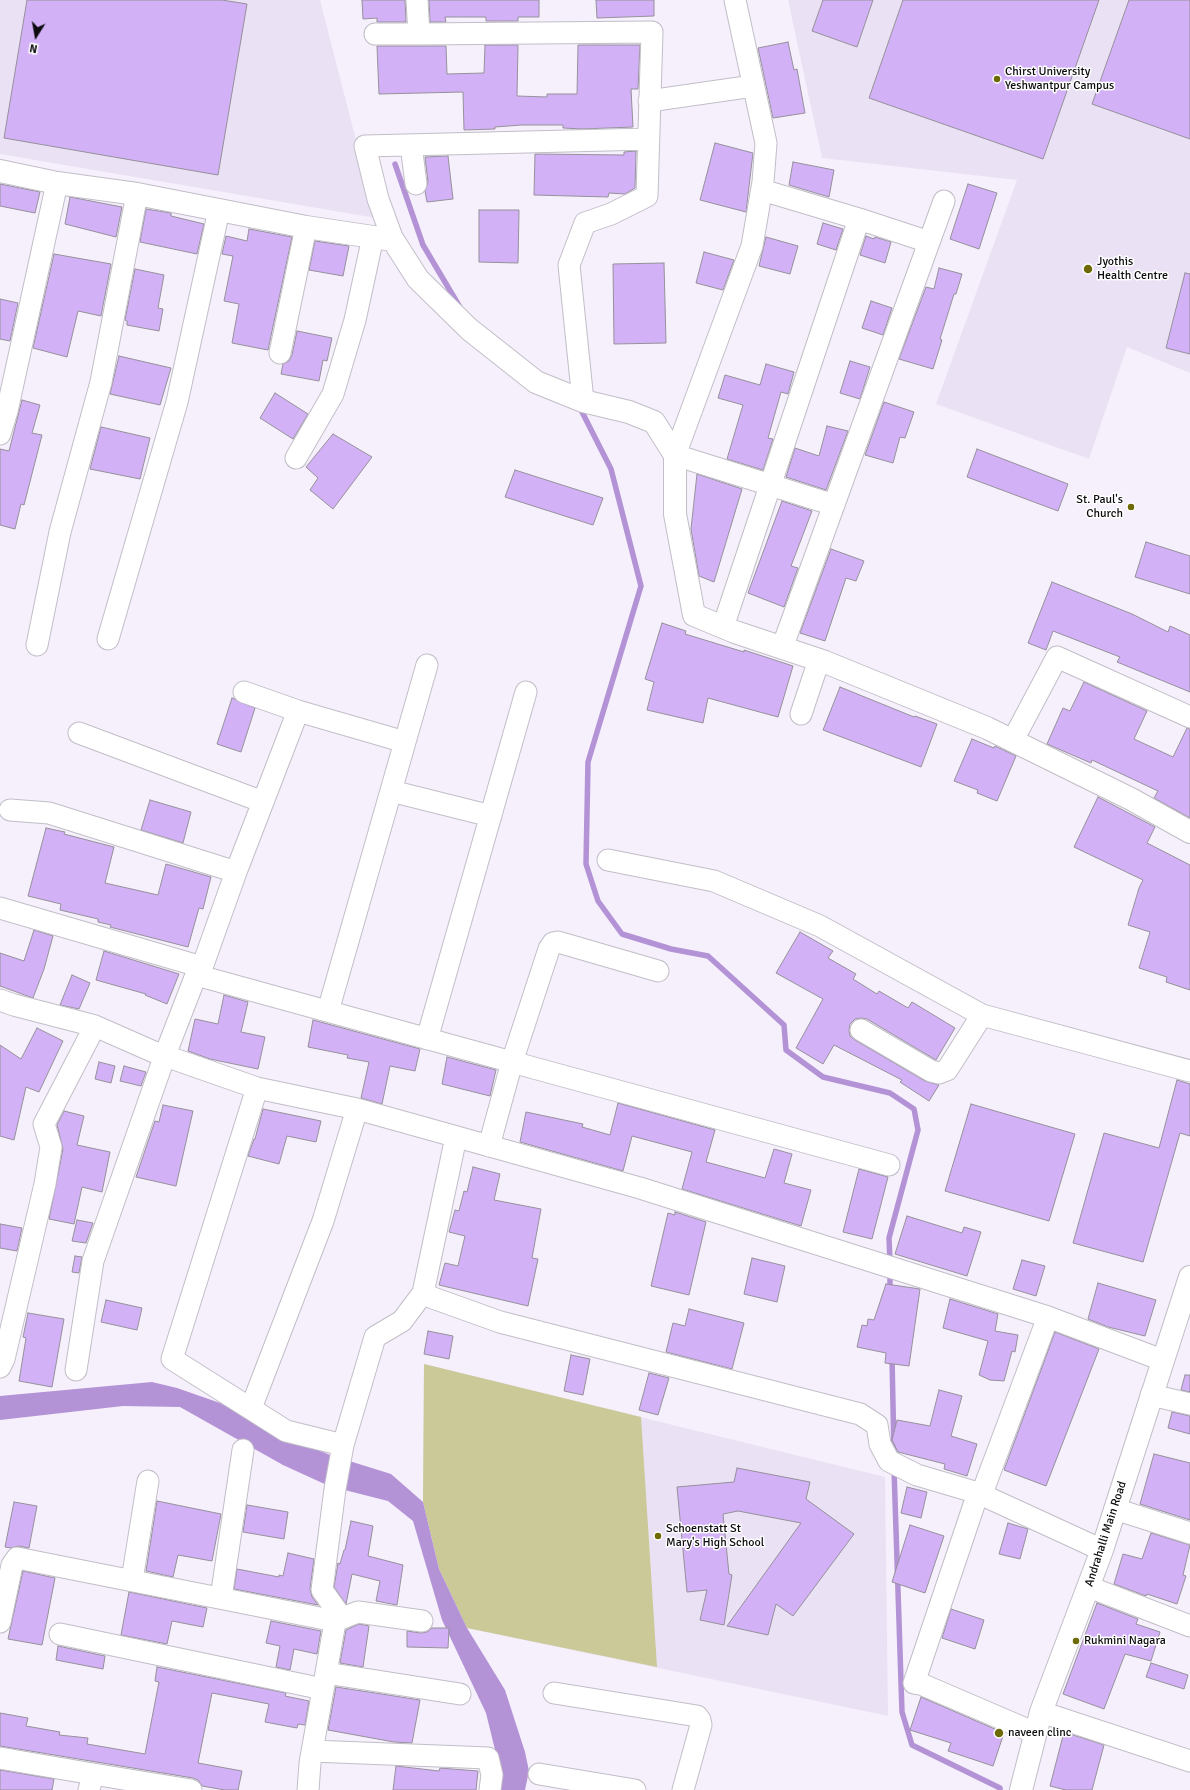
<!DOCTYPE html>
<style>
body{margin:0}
#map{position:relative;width:1190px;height:1790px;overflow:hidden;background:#f5f0fb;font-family:Signika,sans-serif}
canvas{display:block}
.north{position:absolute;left:16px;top:16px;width:40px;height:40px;-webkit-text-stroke:3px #fff;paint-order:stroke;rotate:191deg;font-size:11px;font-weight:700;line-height:16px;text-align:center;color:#0d0b0e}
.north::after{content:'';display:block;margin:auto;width:14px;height:18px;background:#0d0b0e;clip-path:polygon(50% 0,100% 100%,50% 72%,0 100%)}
</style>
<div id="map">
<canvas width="1190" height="1790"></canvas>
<div class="north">N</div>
</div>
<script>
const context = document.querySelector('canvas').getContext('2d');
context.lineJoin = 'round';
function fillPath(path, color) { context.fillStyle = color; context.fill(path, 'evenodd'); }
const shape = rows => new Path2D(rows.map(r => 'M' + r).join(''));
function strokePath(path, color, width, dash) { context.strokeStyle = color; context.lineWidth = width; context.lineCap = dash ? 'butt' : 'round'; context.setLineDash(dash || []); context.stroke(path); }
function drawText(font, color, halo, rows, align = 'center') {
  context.font = font + ' Signika,sans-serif'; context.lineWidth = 3; context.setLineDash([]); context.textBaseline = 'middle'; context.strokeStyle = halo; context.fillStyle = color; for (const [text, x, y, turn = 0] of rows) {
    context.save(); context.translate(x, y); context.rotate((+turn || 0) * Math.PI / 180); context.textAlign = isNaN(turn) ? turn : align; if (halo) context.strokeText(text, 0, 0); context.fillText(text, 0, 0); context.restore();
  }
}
fillPath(shape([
 [0,0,320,0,376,218,0,154],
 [788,0,1190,0,1190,373,1127,347,1089,459,936,404,1017,180,822,158],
 [424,1364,885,1477,888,1716,467,1628,423,1502]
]), '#eae2f4');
fillPath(shape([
 [424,1364,641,1417,657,1667,467,1628,439,1569,423,1502]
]), '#cac997');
fillPath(shape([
 [152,1382,177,1388,220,1403,266,1428,330,1455,391,1474,423,1502,439,1569,467,1628,505,1690,525,1752,529,1771,525,1790,497,1790,498,1762,486,1713,442,1620,413,1521,388,1501,329,1486,283,1465,180,1407,123,1406,0,1420,0,1396]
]), '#b392d6');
strokePath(shape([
 [395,164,423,245,461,309],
 [579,406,611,469,641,586,588,762,586,864,598,901,622,934,671,949,708,956,784,1025,786,1050,823,1077,890,1093,914,1109,918,1130,889,1238,890,1262],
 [890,1271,890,1292],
 [892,1357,894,1454],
 [894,1469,902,1712,912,1745,1000,1788,1000,1790]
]), '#b392d6', 5.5);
const building = shape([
 [27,0,222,0,247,4,218,175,4,138,27,0],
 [362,0,405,0,406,22,377,22,377,18,363,19,362,0],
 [429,0,539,0,539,17,518,17,518,21,486,21,486,17,445,17,446,22,430,22,429,0],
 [596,0,654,0,654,16,597,18,596,0],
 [823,0,873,0,857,47,812,31,823,0],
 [903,0,1099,0,1043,159,869,98,903,0],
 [1129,0,1190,0,1190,139,1092,104,1129,0],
 [788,42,794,70,797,69,805,113,773,118,758,48,788,42],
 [485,45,518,45,517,96,547,97,547,94,577,94,578,45,640,45,638,89,631,89,633,127,583,129,563,128,563,125,522,125,495,127,495,129,464,130,463,92,379,94,377,46,446,46,447,74,484,73,485,45],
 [715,143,753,153,746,212,700,200,715,143],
 [636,151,635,188,625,194,609,193,608,197,534,195,535,154,624,155,624,152,636,151],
 [448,156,453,199,427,202,425,191,428,182,425,157,448,156],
 [793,162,834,170,829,197,789,185,793,162],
 [0,184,40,192,35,213,0,206,0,184],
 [968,184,997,193,979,249,950,239,968,184],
 [70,197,122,207,116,237,65,224,70,197],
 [146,209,171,213,171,216,204,224,197,254,140,242,146,209],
 [479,210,519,210,518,263,479,262,479,210],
 [823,223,843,229,836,250,817,244,823,223],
 [249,229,292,237,268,350,232,343,239,304,224,301,233,256,222,254,226,236,247,241,249,229],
 [866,236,874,239,875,237,891,242,885,263,860,255,866,236],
 [766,237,798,246,790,274,759,266,766,237],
 [315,241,349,246,343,276,309,270,315,241],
 [704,252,734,260,723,290,696,283,704,252],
 [54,254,111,264,101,316,78,311,67,357,33,348,54,254],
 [664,263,666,343,614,344,613,264,664,263],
 [939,268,962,274,956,294,954,294,940,339,942,340,933,369,899,359,926,287,934,289,939,268],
 [135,269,164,275,158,308,163,309,159,331,127,325,127,321,125,320,135,269],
 [1185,273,1190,274,1190,354,1166,348,1185,273],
 [0,299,18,303,10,341,0,339,0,299],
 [871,301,892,308,883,335,862,328,871,301],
 [297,331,332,338,327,361,323,360,319,381,281,374,283,364,289,361,292,355,297,331],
 [119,356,171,368,160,405,110,394,119,356],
 [850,361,870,367,860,399,840,393,850,361],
 [766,364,794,372,788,394,781,392,768,438,773,439,763,470,727,459,743,405,718,398,725,375,760,385,766,364],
 [275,393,308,414,293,439,260,418,275,393],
 [22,400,40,405,32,433,42,435,24,505,21,504,15,529,0,525,0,449,9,451,22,400],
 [884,402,914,412,905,438,900,437,893,463,865,455,884,402],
 [827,426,848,431,826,490,786,477,795,448,819,456,827,426],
 [101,427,150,438,140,479,90,469,101,427],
 [333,434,372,457,333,509,310,490,318,478,306,467,333,434],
 [977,449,1068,484,1058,511,967,477,977,449],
 [515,470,603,498,593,525,505,497,515,470],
 [697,474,742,489,714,582,699,576,691,529,697,474],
 [782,501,812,511,791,566,798,568,784,607,748,593,782,501],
 [1146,542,1190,556,1190,594,1135,577,1146,542],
 [831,549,864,561,856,581,846,578,825,641,800,633,831,549],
 [1052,582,1132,614,1168,632,1170,626,1190,635,1190,692,1117,662,1120,657,1053,631,1046,650,1028,643,1052,582],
 [662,623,686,631,685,634,744,652,744,650,793,666,778,717,708,698,703,723,647,710,654,682,645,679,662,623],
 [1084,682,1147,711,1134,739,1173,757,1187,728,1190,729,1190,818,1154,798,1158,791,1092,760,1091,763,1047,744,1063,708,1070,711,1084,682],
 [840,687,914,717,915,716,937,724,921,767,823,730,840,687],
 [232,698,255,708,241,752,217,744,232,698],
 [972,739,994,748,995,746,1016,756,997,801,977,793,978,790,954,781,972,739],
 [1098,797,1155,827,1147,843,1190,865,1190,990,1166,982,1167,977,1139,968,1150,932,1128,925,1139,888,1143,880,1074,847,1098,797],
 [150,800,191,812,183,843,141,830,150,800],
 [46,828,65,832,64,834,114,847,105,883,158,895,166,864,211,877,203,909,199,908,188,947,110,927,111,925,98,922,98,919,60,910,61,904,28,896,46,828],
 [34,930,53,936,44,969,33,998,0,986,0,953,24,961,34,930],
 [800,932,833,951,828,958,856,974,853,979,877,994,879,991,908,1008,912,1002,955,1028,936,1060,867,1019,861,1018,855,1019,850,1024,849,1030,850,1036,855,1040,925,1081,939,1085,929,1101,900,1082,902,1080,834,1045,823,1064,796,1048,823,999,776,973,800,932],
 [104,951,179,974,167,1004,145,995,146,994,96,980,104,951],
 [72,975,90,983,79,1009,60,1005,72,975],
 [224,995,248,1002,241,1032,265,1037,258,1069,210,1059,188,1051,195,1019,218,1024,224,995],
 [313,1020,420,1049,415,1071,390,1066,382,1104,361,1098,369,1062,347,1058,348,1055,308,1047,313,1020],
 [37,1028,63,1041,39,1092,26,1087,14,1140,0,1136,0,1045,21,1059,37,1028],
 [447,1057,496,1070,490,1096,442,1084,447,1057],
 [99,1062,115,1066,111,1083,95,1079,99,1062],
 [124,1066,146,1072,141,1086,120,1081,124,1066],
 [1177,1080,1190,1084,1190,1136,1180,1133,1143,1262,1073,1243,1104,1133,1159,1148,1177,1080],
 [618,1103,715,1130,706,1162,765,1178,774,1149,792,1154,784,1183,811,1190,801,1226,682,1189,692,1152,632,1136,623,1171,520,1142,526,1112,583,1124,582,1127,610,1135,618,1103],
 [971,1104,1075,1134,1049,1221,945,1191,971,1104],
 [163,1105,193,1111,176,1186,136,1177,155,1121,159,1122,163,1105],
 [263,1109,321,1121,316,1142,287,1136,279,1164,248,1156,254,1139,255,1139,263,1109],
 [64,1111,84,1116,77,1145,110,1152,102,1192,82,1187,74,1224,49,1219,63,1149,57,1125,64,1111],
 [473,1167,500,1174,494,1200,541,1209,532,1258,538,1259,528,1306,439,1285,445,1263,458,1266,465,1236,449,1232,455,1210,459,1211,464,1191,467,1192,473,1167],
 [859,1169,888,1177,872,1239,843,1232,859,1169],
 [675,1212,706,1222,689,1295,651,1286,668,1213,675,1215,675,1212],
 [907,1216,962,1233,964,1227,981,1232,967,1276,895,1254,907,1216],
 [77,1220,93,1223,86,1243,72,1241,77,1220],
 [0,1224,22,1228,17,1251,0,1248,0,1224],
 [75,1256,82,1257,79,1273,72,1272,75,1256],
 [752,1258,785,1266,777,1302,744,1294,752,1258],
 [1022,1260,1045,1266,1036,1296,1013,1289,1022,1260],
 [1098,1283,1156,1300,1145,1336,1108,1327,1088,1319,1098,1283],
 [886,1284,920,1289,909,1366,885,1363,886,1353,857,1347,862,1325,867,1326,868,1319,874,1320,886,1284],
 [950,1299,998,1314,995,1331,1018,1335,1015,1352,1012,1351,1004,1381,990,1380,979,1375,988,1341,943,1328,950,1299],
 [106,1300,142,1308,137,1330,101,1322,106,1300],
 [689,1309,744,1323,732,1369,666,1352,673,1323,685,1326,689,1309],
 [28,1313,64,1319,52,1387,19,1381,26,1338,23,1337,28,1313],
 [428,1331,453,1336,449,1359,424,1354,428,1331],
 [1055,1332,1099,1349,1046,1486,1004,1470,1055,1332],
 [571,1355,590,1359,583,1395,564,1391,571,1355],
 [649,1373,669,1378,658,1415,639,1410,649,1373],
 [1185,1375,1190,1375,1190,1392,1181,1390,1185,1375],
 [939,1390,962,1396,951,1436,977,1444,967,1476,944,1469,945,1464,898,1452,892,1440,897,1420,930,1426,939,1390],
 [1172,1412,1190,1416,1190,1434,1168,1428,1172,1412],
 [1154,1454,1190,1463,1190,1520,1140,1504,1154,1454],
 [737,1468,810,1482,806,1499,854,1534,793,1616,776,1604,768,1635,727,1626,801,1523,738,1511,723,1514,729,1574,732,1575,724,1625,700,1620,707,1590,687,1592,677,1487,734,1482,737,1468],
 [907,1487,927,1492,921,1518,901,1513,907,1487],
 [157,1501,221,1514,212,1561,178,1555,173,1577,146,1571,157,1501],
 [14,1502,37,1506,29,1548,19,1546,11,1548,5,1547,14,1502],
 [247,1505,288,1512,284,1539,243,1532,247,1505],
 [351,1521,373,1526,368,1556,403,1565,397,1605,376,1601,380,1581,352,1574,346,1604,334,1587,338,1563,340,1564,344,1550,345,1550,351,1521],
 [1008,1523,1028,1529,1020,1559,999,1554,1008,1523],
 [910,1525,944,1536,925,1593,892,1582,910,1525],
 [1151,1533,1190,1545,1183,1575,1186,1576,1177,1604,1147,1594,1146,1596,1114,1584,1123,1554,1142,1559,1151,1533],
 [288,1553,314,1559,310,1589,312,1597,318,1605,234,1589,237,1569,279,1577,279,1575,283,1576,288,1553],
 [23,1571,55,1578,42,1645,8,1639,23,1571],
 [129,1592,207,1608,203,1627,172,1621,167,1644,121,1635,129,1592],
 [1097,1603,1138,1619,1136,1624,1160,1632,1151,1661,1125,1654,1104,1709,1063,1694,1097,1603],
 [951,1609,984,1620,975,1649,942,1638,951,1609],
 [271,1621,321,1631,317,1654,294,1649,290,1670,276,1667,280,1646,266,1643,271,1621],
 [359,1624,369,1626,363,1667,340,1663,346,1630,359,1624],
 [432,1628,449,1628,448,1648,407,1647,407,1631,421,1633,427,1632,432,1628],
 [58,1646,105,1656,103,1669,56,1660,58,1646],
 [1151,1663,1188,1675,1184,1689,1146,1677,1151,1663],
 [157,1667,286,1693,285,1696,309,1701,305,1725,298,1724,297,1728,265,1722,269,1704,212,1693,198,1763,242,1771,238,1790,225,1790,202,1786,198,1780,193,1778,0,1746,0,1713,28,1718,26,1726,60,1732,59,1735,88,1738,87,1744,145,1754,159,1682,155,1681,157,1667],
 [336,1687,420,1700,412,1743,394,1742,328,1730,336,1687],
 [921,1697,1004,1733,993,1766,948,1751,951,1743,910,1730,921,1697],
 [1064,1732,1104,1745,1092,1790,1066,1790,1050,1786,1064,1732],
 [396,1766,439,1771,440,1768,478,1771,476,1790,393,1790,396,1766],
 [0,1770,54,1779,52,1790,0,1790,0,1770]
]);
fillPath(building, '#d3b1f7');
strokePath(building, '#95919a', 1);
const street = shape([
 [417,0,419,34,652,32,647,196,611,214,585,223,569,265,583,401],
 [735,0,766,143,763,182,752,246,675,455,834,505],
 [375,34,419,34],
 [649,101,753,86],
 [411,145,416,184],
 [762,190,859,219,929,242],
 [393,240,378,199,365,146,648,139],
 [280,353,306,227],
 [0,434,7,411,57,183],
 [296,458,333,394,355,320,373,237],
 [723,627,859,219],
 [108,639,177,402,219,210],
 [37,645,60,532,101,382,137,194],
 [782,648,944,201],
 [244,692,298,711,405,742],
 [801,714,819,660],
 [79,733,263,802],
 [1013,740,1057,657,1190,717],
 [391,791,491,816],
 [10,810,49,813,236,872],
 [608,860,714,881,820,926,982,1015],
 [0,908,202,967],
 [658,971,558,942,553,943,549,949,512,1062,889,1165],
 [199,976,236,872,298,711],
 [0,1000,14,1005,95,1026,154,1052,257,1088,357,1109,640,1188,1048,1317,1162,1360],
 [328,1011,427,665],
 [861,1030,931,1071,939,1073,947,1070,982,1015,1190,1071],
 [427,1039,526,692],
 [257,1088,172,1359,286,1431,343,1445],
 [456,1137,423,1293,433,1298,500,1322,860,1414,877,1425,880,1444,889,1461,917,1475,978,1493],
 [0,1367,4,1359,45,1184,51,1147,44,1124,95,1026],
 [76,1370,93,1261,165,1055,196,975,512,1062,489,1146],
 [1151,1395,1190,1404],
 [251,1408,323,1221,357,1109],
 [981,1496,1048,1317],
 [1115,1509,1190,1533],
 [132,1580,148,1481],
 [1089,1587,1190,1626],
 [221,1598,243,1450],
 [0,1622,12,1565,17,1558,335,1621,358,1612,422,1621],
 [60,1634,323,1689],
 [326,1673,460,1694],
 [554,1693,697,1716,700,1720,701,1725,683,1790],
 [1041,1712,1190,1761],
 [1035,1733,921,1684,914,1683,978,1493,1102,1550],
 [312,1751,488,1758,492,1775,490,1790],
 [0,1758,93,1774],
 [539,1774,635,1790],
 [89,1790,93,1774,191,1790],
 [308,1790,310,1763,337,1611,322,1590,335,1489,343,1445,375,1337,402,1321,423,1293]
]);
const secondary = shape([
 [0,171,57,183,137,194,306,227,393,240,418,279,469,329,536,382,583,401,629,412,654,422,675,455,675,514,694,615,735,632,825,662,987,728,1131,799,1190,832],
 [1021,1790,1041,1712,1102,1550,1190,1277]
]);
strokePath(street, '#c2bec8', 23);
strokePath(secondary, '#c2bec8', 24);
strokePath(street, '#fff', 21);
strokePath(secondary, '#fff', 22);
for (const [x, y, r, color] of [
 [997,79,4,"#6d6904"],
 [1088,269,5,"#6d6904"],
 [1131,507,4,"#6d6904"],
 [658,1536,4,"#6d6904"],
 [1076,1641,4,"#6d6904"],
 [999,1733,5,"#6d6904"]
]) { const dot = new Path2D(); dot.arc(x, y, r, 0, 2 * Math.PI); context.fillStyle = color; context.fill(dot); strokePath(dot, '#fff', 1.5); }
drawText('12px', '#0d0b0e', '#fff', [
 ["Chirst University",1005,72],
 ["Yeshwantpur Campus",1005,86],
 ["Jyothis",1097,262],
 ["Health Centre",1097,276],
 ["St. Paul's",1123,500,"right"],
 ["Church",1123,514,"right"],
 ["Schoenstatt St",666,1529],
 ["Mary's High School",666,1543],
 ["Rukmini Nagara",1084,1641],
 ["naveen clinc",1008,1733]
], 'left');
drawText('12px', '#0d0b0e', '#fff', [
 ["Andrahalli Main Road",1106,1534,-72]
]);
</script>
